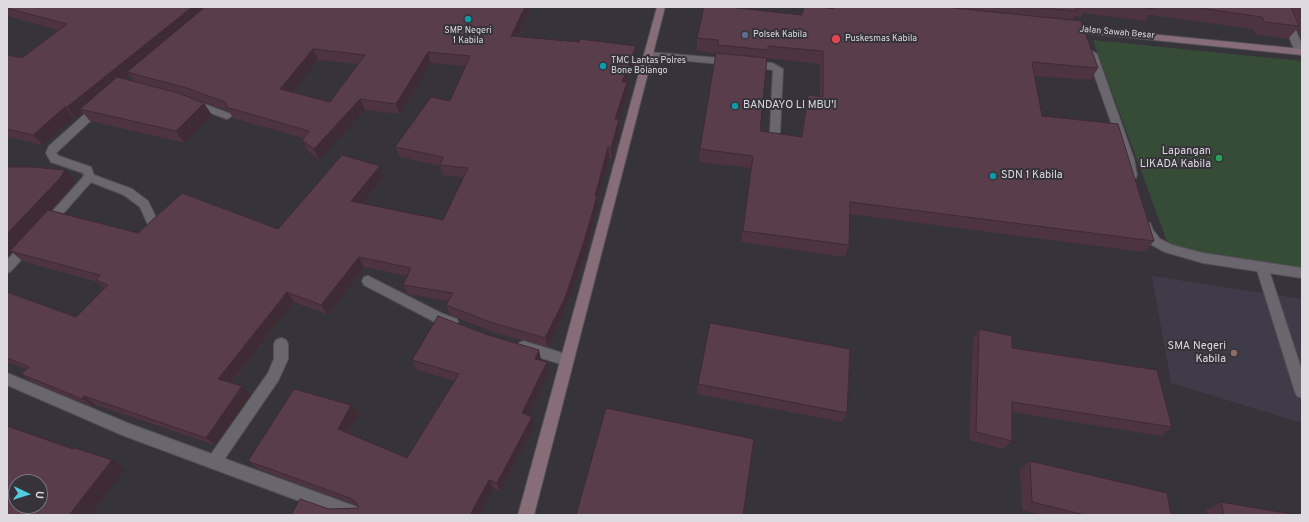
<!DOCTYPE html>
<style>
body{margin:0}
#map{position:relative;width:1309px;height:522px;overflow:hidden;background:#36333a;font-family:Overpass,sans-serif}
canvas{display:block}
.frame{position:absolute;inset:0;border:8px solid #dddbdf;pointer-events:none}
.north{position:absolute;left:8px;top:474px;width:40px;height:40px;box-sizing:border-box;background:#36333a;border:1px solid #79767c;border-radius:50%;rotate:94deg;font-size:11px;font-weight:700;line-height:16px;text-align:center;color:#dddbdf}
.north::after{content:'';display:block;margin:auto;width:14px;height:18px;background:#54cadd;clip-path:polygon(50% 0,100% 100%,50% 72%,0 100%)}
</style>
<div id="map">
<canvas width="1309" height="522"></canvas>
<div class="frame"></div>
<div class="north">U</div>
</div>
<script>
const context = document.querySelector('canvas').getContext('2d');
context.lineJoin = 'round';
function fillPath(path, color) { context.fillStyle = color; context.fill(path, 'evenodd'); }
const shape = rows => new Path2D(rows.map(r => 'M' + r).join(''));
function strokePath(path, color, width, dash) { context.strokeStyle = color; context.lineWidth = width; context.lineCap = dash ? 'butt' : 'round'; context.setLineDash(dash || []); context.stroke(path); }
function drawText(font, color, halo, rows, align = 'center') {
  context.font = font + ' Overpass,sans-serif'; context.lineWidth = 4; context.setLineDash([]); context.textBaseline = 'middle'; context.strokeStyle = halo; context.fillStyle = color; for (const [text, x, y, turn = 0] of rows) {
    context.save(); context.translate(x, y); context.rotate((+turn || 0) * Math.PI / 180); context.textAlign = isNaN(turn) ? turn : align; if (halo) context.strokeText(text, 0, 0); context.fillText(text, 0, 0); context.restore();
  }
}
fillPath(shape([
 [1152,276,1302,299,1302,423,1171,383]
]), '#403b48');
fillPath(shape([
 [1093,40,1302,61,1302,274,1172,255]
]), '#374c36');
const lane = shape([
 [1262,262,1266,264,1268,267,1302,371,1302,398,1297,396,1295,392,1256,267,1258,264,1262,262],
 [281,338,286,340,288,344,288,359,278,381,219,467,214,469,209,467,207,462,209,457,268,373,274,359,274,344,276,340,281,338]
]);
const street = shape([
 [1278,7,1286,7,1302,45,1302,54,1297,54,1295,52,1278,7],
 [1092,51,1097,54,1134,159,1137,175,1136,178,1128,178,1127,175,1124,159,1087,54,1092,51],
 [649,52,731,59,736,62,731,65,646,57,644,55,646,53,649,52],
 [750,61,772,63,783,69,780,132,779,135,771,135,770,132,773,70,747,66,745,64,750,61],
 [193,100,231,114,232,116,227,119,189,105,188,103,193,100],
 [99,104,103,105,104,107,103,109,56,153,59,156,91,167,94,175,132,189,148,201,160,226,158,229,154,230,150,229,140,207,124,195,91,182,52,226,48,227,44,226,42,223,84,176,83,173,51,162,46,153,49,146,95,105,99,104],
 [1146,222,1150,223,1153,230,1160,239,1172,245,1203,253,1302,268,1302,278,1203,263,1165,252,1152,245,1143,234,1140,226,1142,223,1146,222],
 [27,241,31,243,33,246,31,249,11,271,7,273,7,260,23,243,27,241],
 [368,276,443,314,457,319,458,323,457,327,452,328,435,322,364,285,362,281,364,277,368,276],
 [524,341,572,356,574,360,572,364,567,366,519,351,517,347,519,343,524,341],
 [7,373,130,424,357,507,362,510,365,515,337,515,122,435,7,385,7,373]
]);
const secondary = shape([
 [657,7,665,7,534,515,518,515,657,7],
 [1068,26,1302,49,1302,55,1065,31,1063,29,1068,26]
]);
strokePath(lane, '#535056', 2);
strokePath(street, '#535056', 2);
strokePath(secondary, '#535056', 2);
fillPath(lane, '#6a666e');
fillPath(street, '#6a666e');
fillPath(secondary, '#866d78');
fillPath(shape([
 [7,7,531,7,518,37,636,57,626,82,628,93,619,121,619,130,612,158,609,158,598,199,598,207,586,251,566,307,548,347,493,332,450,315,446,305,448,301,408,294,403,285,407,276,364,267,328,315,294,302,231,383,242,386,251,395,215,445,96,405,94,407,34,383,21,374,26,369,7,362,7,292,76,317,104,288,97,282,22,261,12,252,8,257,7,257,7,167,75,181,70,189,51,210,138,233,278,229,384,177,363,204,443,220,464,177,443,175,440,166,400,157,395,147,450,101,466,66,431,63,400,114,365,110,319,160,308,151,302,140,303,138,233,118,229,111,194,99,187,97,212,115,185,143,90,121,83,113,76,118,74,118,43,145,7,137,7,55,22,58,58,30,7,16],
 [318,60,358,64,330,102,292,92],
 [129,74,135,82,124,79],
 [834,7,1302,7,1302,41,1297,29,1288,39,1255,34,1253,29,1150,15,1145,21,1083,13,1081,17,1074,16,1073,20,1098,68,1091,80,1034,76,1042,116,1154,241,1144,252,850,214,849,245,845,257,741,242,751,168,699,162,700,149,717,53,697,51,697,38,802,15,834,9],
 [767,58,820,64,820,97,808,95,805,108,801,137,760,131],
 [979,329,1012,348,1172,427,1161,436,1012,412,1012,441,1003,449,969,440,973,338],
 [488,335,539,350,541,361,549,372,528,415,535,426,500,491,493,488,479,515,329,509,359,508,358,506,258,469,248,461,351,405,359,414,348,433,407,458,455,381,417,370,412,360],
 [698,384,847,413,842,422,697,394],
 [1030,461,1171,515,1043,515,1022,510,1020,469],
 [1221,502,1297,515,1207,515,1206,510]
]), '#4d3440');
fillPath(shape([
 [192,7,211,7,127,72,129,74,86,110,80,109,83,113,76,118,67,107],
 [525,7,531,7,513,47,511,36],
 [636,46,636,57,622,92,622,82],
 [313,49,318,60,286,100,280,89],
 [428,52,431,63,400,114,396,104],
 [627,82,628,93,619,121,619,130,612,158,611,148,615,119],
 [360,99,365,110,319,160,314,149],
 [204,103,212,115,185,143,176,131],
 [65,107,74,118,43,145,33,135],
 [608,147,609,158,598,199,598,207,586,251,566,307,548,347,545,338],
 [380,166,384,177,356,212,351,201],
 [65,170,75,181,70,189,13,252,10,251,12,252,8,257,7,256,7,234],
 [359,257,364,267,328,315,321,305],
 [287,292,294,302,227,387,218,379],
 [539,350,541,360,537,369,535,359],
 [547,362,549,372,525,422,522,413],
 [242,386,251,395,215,445,206,438],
 [84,396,96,405,94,407,82,399],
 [351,405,359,414,345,437,338,429],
 [532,417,535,426,500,491,497,483],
 [112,460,125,469,90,515,69,515],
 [489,480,493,488,479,515,470,515]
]), '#3f2b34');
const building = shape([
 [7,7,192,7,67,107,65,107,33,135,7,129,7,55,22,58,67,24,7,8,7,7],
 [205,7,525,7,511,36,579,42,580,39,636,46,622,82,627,82,615,119,619,119,611,148,608,147,595,196,597,196,584,241,565,298,545,338,490,322,446,305,453,293,403,285,411,268,359,257,321,305,287,292,218,379,242,386,206,438,84,396,82,399,21,374,29,367,7,358,7,292,76,317,108,285,96,280,100,275,10,251,48,210,138,233,182,193,278,229,342,155,380,166,351,201,443,220,468,168,440,165,443,157,395,147,431,97,450,101,470,56,428,52,396,104,360,99,314,149,302,140,309,131,226,107,227,105,225,102,187,88,127,72,205,7],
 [313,49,365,55,330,102,280,89,313,49],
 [704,7,727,7,802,15,804,7,821,7,834,9,834,7,944,7,1081,21,1098,68,1032,62,1042,116,1118,124,1154,241,850,202,849,245,743,231,753,156,700,149,716,53,767,58,760,131,802,137,808,95,823,97,823,51,768,46,768,50,718,45,718,40,697,38,704,7],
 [1032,7,1075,7,1077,11,1032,7],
 [1139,7,1153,7,1153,9,1139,7],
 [1192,7,1291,7,1299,26,1264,22,1262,17,1192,7],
 [117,77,178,93,204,103,176,131,80,109,117,77],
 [7,167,32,167,65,170,60,178,7,234,7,167],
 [438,316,488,335,539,350,535,359,547,362,522,413,532,417,497,483,489,480,470,515,291,515,300,499,329,509,359,508,356,502,350,498,248,461,294,389,351,405,338,429,407,458,459,374,412,360,438,316],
 [710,323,850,349,847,413,698,384,710,323],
 [979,329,1012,336,1012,348,1157,370,1172,427,1012,402,1012,441,976,432,979,329],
 [606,408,754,439,743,515,576,515,606,408],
 [7,426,73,449,75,448,112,460,69,515,7,515,7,426],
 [16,482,40,482,40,506,16,506,16,482],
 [1030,461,1167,493,1171,515,1085,515,1032,502,1030,461],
 [1221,502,1297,515,1224,515,1221,502]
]);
fillPath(building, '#5a3d4b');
strokePath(building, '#3f2b34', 1);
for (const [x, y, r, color] of [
 [468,19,4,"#0f9aa8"],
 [745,35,4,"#5c6f8a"],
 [836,39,5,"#e0444e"],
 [603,66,4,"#0f9aa8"],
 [735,106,4,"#0f9aa8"],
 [1219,158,4,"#2e9e5b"],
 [993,176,4,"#0f9aa8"],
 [1234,353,4,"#8d6e63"]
]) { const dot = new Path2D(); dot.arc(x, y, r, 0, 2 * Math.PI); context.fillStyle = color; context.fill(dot); strokePath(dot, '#36333a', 1.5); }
drawText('9px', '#dddbdf', '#36333a', [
 ["SMP Negeri",468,31,"center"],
 ["1 Kabila",468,41,"center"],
 ["Polsek Kabila",753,35],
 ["Puskesmas Kabila",845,39],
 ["TMC Lantas Polres",611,61],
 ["Bone Bolango",611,71]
], 'left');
drawText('9px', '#dddbdf', '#36333a', [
 ["Jalan Sawah Besar",1117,33,5]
]);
drawText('11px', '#dddbdf', '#36333a', [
 ["BANDAYO LI MBU'I",743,106],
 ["Lapangan",1211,152,"right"],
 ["LIKADA Kabila",1211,165,"right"],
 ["SDN 1 Kabila",1001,176],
 ["SMA Negeri",1226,347,"right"],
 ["Kabila",1226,360,"right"]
], 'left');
</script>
